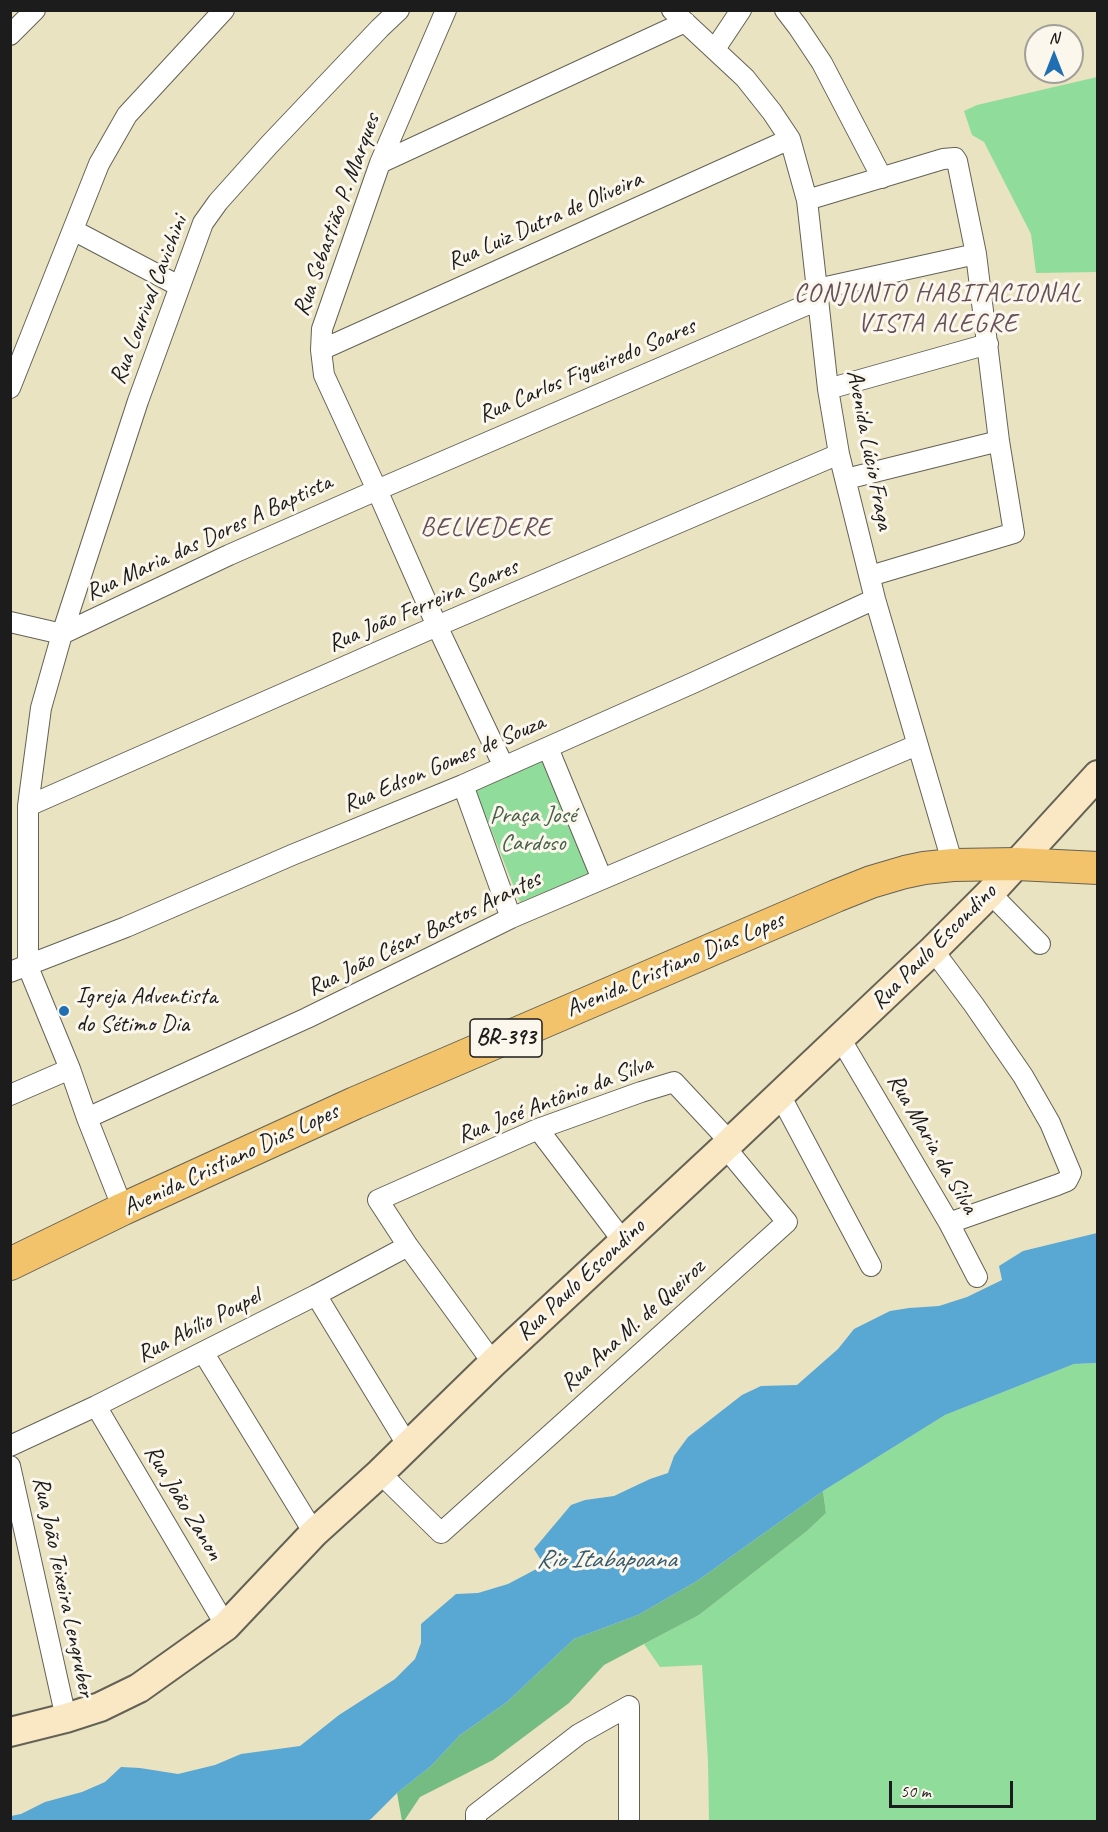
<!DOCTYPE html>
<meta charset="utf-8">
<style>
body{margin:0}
#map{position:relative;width:1108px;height:1832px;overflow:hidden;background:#e9e3c1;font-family:Caveat,sans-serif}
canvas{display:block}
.frame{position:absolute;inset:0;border:12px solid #1c1c1c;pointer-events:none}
.north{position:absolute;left:1024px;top:24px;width:60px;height:60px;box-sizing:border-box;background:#fbf7ec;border:2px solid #a29f99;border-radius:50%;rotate:0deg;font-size:16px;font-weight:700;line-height:24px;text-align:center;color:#1c1c1c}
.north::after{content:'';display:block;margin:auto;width:21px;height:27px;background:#1f6fb2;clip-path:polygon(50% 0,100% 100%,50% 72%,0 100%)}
.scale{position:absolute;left:889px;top:1781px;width:124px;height:27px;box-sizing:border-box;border:3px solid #1c1c1c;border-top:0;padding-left:8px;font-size:18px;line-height:21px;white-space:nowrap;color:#1c1c1c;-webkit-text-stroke:4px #fbf7ec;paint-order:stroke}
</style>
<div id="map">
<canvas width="1108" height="1832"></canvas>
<div class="frame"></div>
<div class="north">N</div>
<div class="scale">50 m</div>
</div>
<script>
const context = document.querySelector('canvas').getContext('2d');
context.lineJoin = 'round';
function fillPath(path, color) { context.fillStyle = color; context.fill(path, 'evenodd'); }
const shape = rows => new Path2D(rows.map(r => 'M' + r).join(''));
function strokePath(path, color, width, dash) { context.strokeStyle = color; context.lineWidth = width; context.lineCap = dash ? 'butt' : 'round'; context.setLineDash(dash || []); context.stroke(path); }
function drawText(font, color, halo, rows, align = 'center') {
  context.font = font + ' Caveat,sans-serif'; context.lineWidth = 6; context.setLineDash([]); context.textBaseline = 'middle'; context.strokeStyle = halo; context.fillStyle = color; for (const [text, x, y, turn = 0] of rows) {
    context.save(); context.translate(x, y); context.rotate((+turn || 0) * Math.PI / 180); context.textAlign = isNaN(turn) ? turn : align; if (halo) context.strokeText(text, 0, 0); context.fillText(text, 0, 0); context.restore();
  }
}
fillPath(shape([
 [1097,77,1097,272,1036,273,1031,234,984,142,972,135,964,111,977,105],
 [545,759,591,873,520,902,474,787],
 [1097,1363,1097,1821,709,1821,708,1761,702,1665,660,1667,644,1644,699,1615,807,1531,826,1513,823,1491,945,1415,1074,1364]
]), '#90dc9a');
fillPath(shape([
 [823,1491,826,1513,807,1531,699,1615,604,1665,569,1703,493,1760,420,1797,404,1821,402,1821,397,1793,431,1766,460,1735,507,1702,574,1639,638,1615,697,1581]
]), '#74bc82');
fillPath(shape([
 [1097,1233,1097,1363,1074,1364,945,1415,823,1491,697,1581,638,1615,574,1639,507,1702,460,1735,431,1766,397,1793,371,1819,365,1822,11,1821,11,1816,21,1814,45,1802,82,1792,105,1782,121,1767,140,1768,178,1774,215,1765,241,1754,300,1746,339,1715,395,1679,415,1659,421,1643,421,1624,456,1594,478,1593,508,1584,544,1565,534,1549,571,1505,585,1500,614,1496,650,1479,668,1473,674,1456,688,1437,742,1395,761,1386,797,1385,838,1349,854,1329,890,1311,909,1308,939,1306,967,1297,1002,1280,999,1266,1023,1251]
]), '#59a7d3');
const minor = shape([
 [446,10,380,163,322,329,321,350,324,375,377,490,437,626,504,767],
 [672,10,745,78,772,112,790,139,807,200,828,389,839,454,875,599,953,865],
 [785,10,798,27,822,63,882,178],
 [10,35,35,10],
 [715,49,741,10],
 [380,163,685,22],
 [807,200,943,159,955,158,957,161,976,254,999,441,1014,533,870,576],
 [73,230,179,286],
 [817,289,976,254],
 [321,350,790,139],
 [10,388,99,164,127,115,224,10],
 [828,389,988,344],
 [846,479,999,441],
 [10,622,62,634],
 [62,634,229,555,377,490,818,300],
 [548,748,602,879],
 [463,785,511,918],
 [28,806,437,626,839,454],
 [990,893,1040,944],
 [933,950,974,1005,1023,1076,1050,1123,1071,1173,1067,1181,1057,1185,949,1223],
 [10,972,126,927,292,855,463,785,695,682,875,599],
 [840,1038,949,1223,977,1277],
 [10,1095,70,1069],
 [780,1095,871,1266],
 [87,1118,307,1018,511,918,917,745],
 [538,1129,623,1241],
 [123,1209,87,1118,70,1069,28,967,28,806,41,708,62,634,138,401,203,223,218,202,269,145,380,28,399,10],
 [316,1295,408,1446],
 [203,1352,314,1533],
 [493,1363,408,1246,378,1200,538,1129,641,1092,674,1082,730,1142],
 [96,1406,226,1626],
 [10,1446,96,1406,316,1295,408,1246],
 [10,1466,66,1718],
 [380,1473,441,1533,787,1222,725,1147],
 [476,1822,476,1814,579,1734,629,1706,629,1822]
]);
const secondary = shape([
 [10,1732,66,1718,100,1707,139,1688,226,1626,314,1533,380,1473,493,1363,725,1147,933,950,990,893,1098,775]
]);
const primary = shape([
 [10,1264,123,1209,355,1103,836,896,871,882,905,872,924,868,953,865,1017,864,1098,868]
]);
strokePath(minor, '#646256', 22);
strokePath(secondary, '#646256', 32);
strokePath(primary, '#646256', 34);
strokePath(minor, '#fff', 20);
strokePath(secondary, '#fae7c3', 28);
strokePath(primary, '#f2c36a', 32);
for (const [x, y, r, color] of [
 [64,1011,6,"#1f6fb2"]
]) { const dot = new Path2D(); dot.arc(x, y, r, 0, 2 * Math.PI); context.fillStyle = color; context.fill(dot); strokePath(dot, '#fbf7ec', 2); }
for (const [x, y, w] of [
 [506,1038,72]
]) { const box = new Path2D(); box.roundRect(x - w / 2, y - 19, w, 38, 4.5); context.fillStyle = '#fbf7ec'; context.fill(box); strokePath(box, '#1c1c1c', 1.5); }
drawText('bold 22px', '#1c1c1c', null, [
 ["BR-393",506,1038]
]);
drawText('24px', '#1c1c1c', '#fbf7ec', [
 ["Rua Sebastião P. Marques",337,215,-70],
 ["Rua Luiz Dutra de Oliveira",545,221,-24],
 ["Rua Lourival Cavichini",149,300,-69],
 ["Rua Carlos Figueiredo Soares",587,371,-23],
 ["Avenida Lúcio Fraga",869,450,79],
 ["Rua Maria das Dores A Baptista",209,538,-25],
 ["Rua João Ferreira Soares",423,606,-23],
 ["Rua Edson Gomes de Souza",444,764,-23],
 ["Rua João César Bastos Arantes",424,934,-26],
 ["Rua Paulo Escondino",934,947,-45],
 ["Avenida Cristiano Dias Lopes",675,965,-23],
 ["Rua José Antônio da Silva",555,1100,-21],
 ["Rua Maria da Silva",932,1144,60],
 ["Avenida Cristiano Dias Lopes",231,1160,-25],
 ["Rua Paulo Escondino",581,1280,-43],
 ["Rua Abílio Poupel",199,1326,-27],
 ["Rua Ana M. de Queiroz",633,1326,-42],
 ["Rua João Zanon",183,1503,59],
 ["Rua João Teixeira Lengruber",63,1587,78]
]);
drawText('24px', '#455f48', '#fbf7ec', [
 ["Praça José",533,816],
 ["Cardoso",533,844]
]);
drawText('24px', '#1c1c1c', '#fbf7ec', [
 ["Igreja Adventista",76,997],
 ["do Sétimo Dia",76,1025]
], 'left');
context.letterSpacing = '1.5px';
drawText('26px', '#654f59', '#fbf7ec', [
 ["CONJUNTO HABITACIONAL",938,294],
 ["VISTA ALEGRE",938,324],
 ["BELVEDERE",486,528]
]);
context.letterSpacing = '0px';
drawText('italic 26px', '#375b6e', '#fbf7ec', [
 ["Rio Itabapoana",606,1560]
]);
</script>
